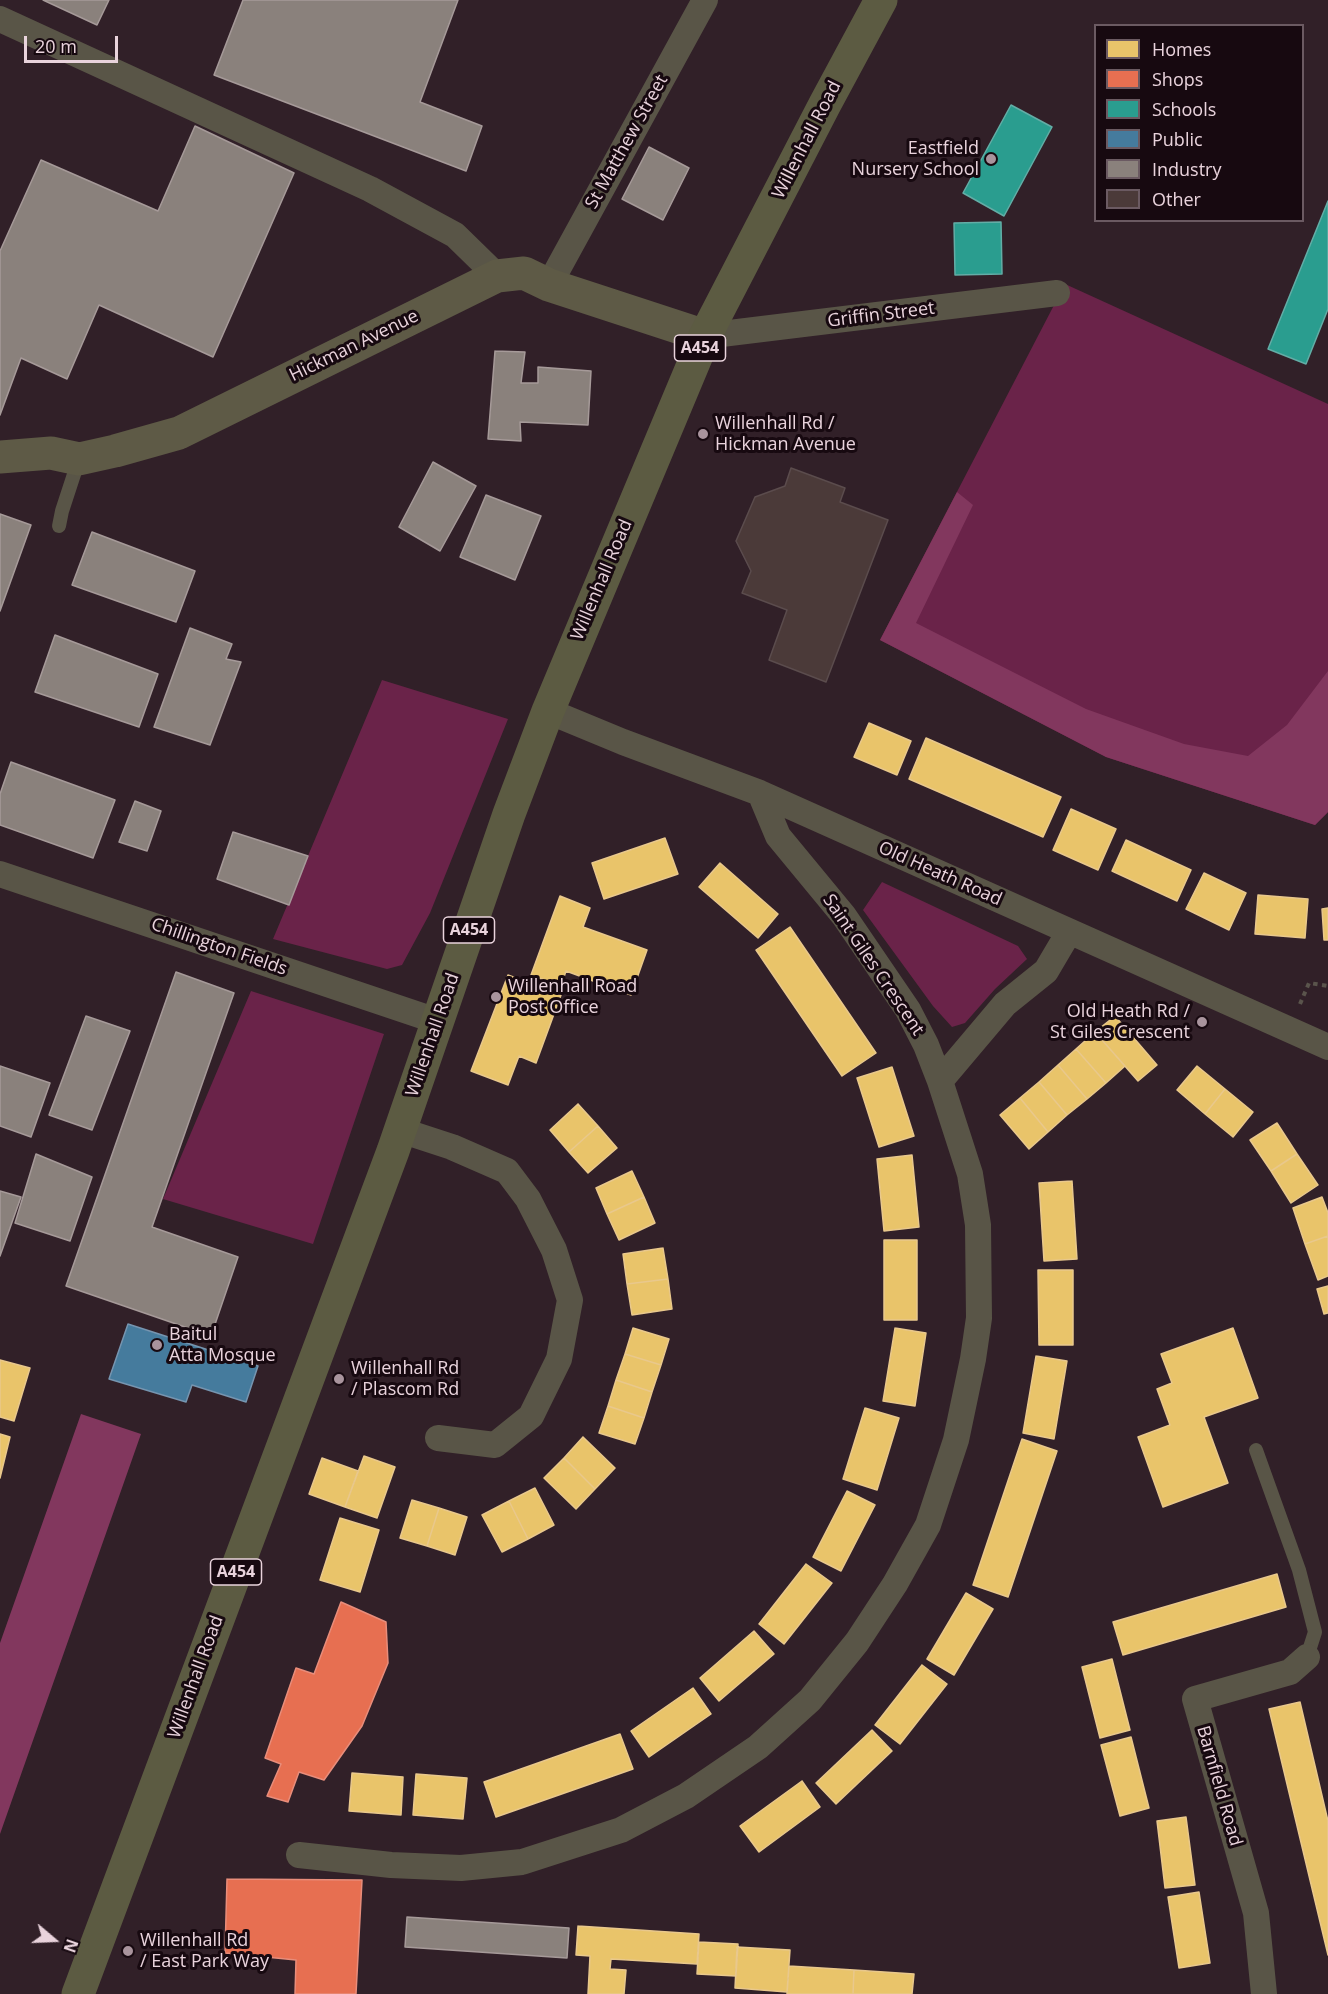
<!DOCTYPE html>
<style>
body{margin:0}
#map{position:relative;width:1328px;height:1994px;overflow:hidden;background:#312028;font-family:"Open Sans",sans-serif}
canvas{display:block}
.legend{position:absolute;left:1094px;top:24px;width:210px;height:198px;box-sizing:border-box;background:#170910;border:2px solid #6b5a62;margin:0;padding:8px 10px;list-style:none;font-size:18px;color:#e9d3dc}
.legend li{display:flex;align-items:center;gap:12px;height:30px}
.legend b{width:30px;border:2px solid #6b5a62}
.north{position:absolute;left:24px;top:1910px;width:60px;height:60px;-webkit-text-stroke:4px #170910;paint-order:stroke;rotate:109deg;font-size:16px;font-weight:700;line-height:24px;text-align:center;color:#e9d3dc}
.north::after{content:'';display:block;margin:auto;width:21px;height:27px;background:#e9d3dc;clip-path:polygon(50% 0,100% 100%,50% 72%,0 100%)}
.scale{position:absolute;left:24px;top:36px;width:94px;height:27px;box-sizing:border-box;border:3px solid #e9d3dc;border-top:0;padding-left:8px;font-size:18px;line-height:21px;white-space:nowrap;color:#e9d3dc;-webkit-text-stroke:4px #170910;paint-order:stroke}
</style>
<div id="map">
<canvas width="1328" height="1994"></canvas>
<ul class="legend">
<li><b style="height:16px;background:#e9c46a"></b>Homes</li>
<li><b style="height:16px;background:#e76f51"></b>Shops</li>
<li><b style="height:16px;background:#2a9d8f"></b>Schools</li>
<li><b style="height:16px;background:#457b9d"></b>Public</li>
<li><b style="height:16px;background:#8a817c"></b>Industry</li>
<li><b style="height:16px;background:#4b3a39"></b>Other</li>
</ul>
<div class="north">N</div>
<div class="scale">20 m</div>
</div>
<script>
const context = document.querySelector('canvas').getContext('2d');
context.lineJoin = 'round';
function fillPath(path, color) { context.fillStyle = color; context.fill(path, 'evenodd'); }
const shape = rows => new Path2D(rows.map(r => 'M' + r).join(''));
function strokePath(path, color, width, dash) { context.strokeStyle = color; context.lineWidth = width; context.lineCap = dash ? 'butt' : 'round'; context.setLineDash(dash || []); context.stroke(path); }
function drawText(font, color, halo, rows, align = 'center') {
  context.font = font + ' "Open Sans",sans-serif'; context.lineWidth = 6; context.setLineDash([]); context.textBaseline = 'middle'; context.strokeStyle = halo; context.fillStyle = color; for (const [text, x, y, turn = 0] of rows) {
    context.save(); context.translate(x, y); context.rotate((+turn || 0) * Math.PI / 180); context.textAlign = isNaN(turn) ? turn : align; if (halo) context.strokeText(text, 0, 0); context.fillText(text, 0, 0); context.restore();
  }
}
fillPath(shape([
 [1065,284,1328,404,1328,812,1315,825,1106,757,880,640],
 [382,680,508,719,430,913,402,965,387,969,273,939],
 [882,882,1018,946,1027,959,995,989,965,1023,952,1027,933,1006,863,910],
 [251,991,384,1034,313,1244,163,1199]
]), '#6a2349');
fillPath(shape([
 [957,492,973,505,916,623,1086,709,1184,744,1248,756,1287,725,1328,671,1328,812,1315,825,1106,757,880,640],
 [81,1414,141,1434,0,1834,0,1643]
]), '#82375e');
const homes = shape([
 [869,723,911,741,897,775,854,757,869,723],
 [926,738,1061,797,1043,837,909,779,926,738],
 [1071,809,1116,829,1098,870,1053,850,1071,809],
 [665,838,678,874,604,899,592,863,665,838],
 [1126,840,1191,870,1177,901,1112,871,1126,840],
 [720,863,778,914,758,938,699,887,720,863],
 [1204,873,1246,893,1229,930,1186,909,1204,873],
 [1258,895,1308,899,1305,938,1255,934,1258,895],
 [560,896,590,908,583,927,647,950,631,995,566,971,561,986,531,975,560,896],
 [1328,908,1328,940,1324,940,1322,909,1328,908],
 [790,927,876,1053,842,1076,756,950,790,927],
 [508,975,561,995,536,1063,519,1056,508,1085,471,1071,508,975],
 [1115,1016,1157,1065,1138,1081,1095,1032,1115,1016],
 [1095,1032,1125,1066,1106,1083,1076,1049,1095,1032],
 [1076,1049,1106,1083,1087,1099,1058,1065,1076,1049],
 [1058,1065,1087,1099,1067,1115,1039,1082,1058,1065],
 [1197,1066,1225,1089,1205,1114,1177,1090,1197,1066],
 [892,1067,914,1136,879,1147,857,1078,892,1067],
 [1039,1082,1067,1115,1048,1132,1020,1098,1039,1082],
 [1225,1089,1253,1112,1233,1137,1205,1114,1225,1089],
 [1020,1098,1048,1132,1029,1149,1000,1115,1020,1098],
 [578,1104,598,1126,569,1152,550,1130,578,1104],
 [1277,1123,1297,1154,1271,1171,1250,1140,1277,1123],
 [598,1126,617,1148,588,1173,569,1152,598,1126],
 [1297,1154,1318,1185,1291,1203,1271,1171,1297,1154],
 [912,1155,919,1227,884,1231,877,1159,912,1155],
 [632,1171,644,1197,607,1214,596,1188,632,1171],
 [1072,1181,1077,1259,1044,1261,1039,1183,1072,1181],
 [644,1197,655,1223,619,1240,607,1214,644,1197],
 [1322,1197,1328,1213,1328,1236,1305,1244,1293,1208,1322,1197],
 [1328,1236,1328,1276,1318,1280,1305,1244,1328,1236],
 [884,1240,917,1240,917,1320,884,1320,884,1240],
 [663,1248,668,1279,627,1284,623,1254,663,1248],
 [1038,1270,1073,1270,1073,1345,1039,1345,1038,1270],
 [668,1279,672,1309,632,1315,627,1284,668,1279],
 [1328,1286,1328,1313,1324,1314,1317,1289,1328,1286],
 [633,1328,669,1339,661,1365,625,1354,633,1328],
 [895,1328,926,1333,915,1406,883,1401,895,1328],
 [1233,1328,1258,1398,1204,1417,1228,1483,1163,1507,1138,1437,1170,1425,1157,1389,1172,1383,1161,1354,1233,1328],
 [625,1354,661,1365,652,1392,616,1380,625,1354],
 [1036,1356,1067,1361,1054,1439,1023,1433,1036,1356],
 [0,1360,30,1368,14,1421,0,1417,0,1360],
 [616,1380,652,1392,644,1418,608,1406,616,1380],
 [608,1406,644,1418,635,1444,599,1433,608,1406],
 [865,1408,899,1418,877,1490,843,1479,865,1408],
 [0,1434,10,1437,0,1478,0,1434],
 [583,1437,615,1468,595,1489,564,1458,583,1437],
 [1022,1439,1057,1451,1008,1597,973,1585,1022,1439],
 [364,1456,395,1467,377,1518,345,1507,364,1456],
 [322,1458,358,1471,345,1507,309,1494,322,1458],
 [564,1458,595,1489,576,1509,544,1478,564,1458],
 [535,1488,554,1525,528,1539,509,1501,535,1488],
 [847,1491,875,1505,841,1571,813,1557,847,1491],
 [412,1500,439,1508,427,1546,400,1538,412,1500],
 [509,1501,528,1539,502,1552,482,1515,509,1501],
 [439,1508,467,1517,455,1555,427,1546,439,1508],
 [340,1518,379,1530,360,1592,320,1580,340,1518],
 [806,1564,832,1583,784,1644,759,1624,806,1564],
 [1277,1574,1286,1607,1123,1655,1113,1622,1277,1574],
 [966,1593,993,1609,954,1675,927,1659,966,1593],
 [754,1631,774,1654,719,1701,700,1678,754,1631],
 [1112,1659,1130,1730,1100,1738,1082,1667,1112,1659],
 [922,1665,947,1684,900,1744,875,1725,922,1665],
 [693,1688,711,1714,649,1757,631,1731,693,1688],
 [1300,1702,1328,1821,1328,1955,1269,1709,1300,1702],
 [872,1730,892,1751,836,1804,816,1783,872,1730],
 [620,1734,633,1769,496,1817,484,1782,620,1734],
 [1131,1737,1149,1808,1120,1816,1101,1745,1131,1737],
 [352,1773,403,1777,401,1815,349,1811,352,1773],
 [416,1774,467,1778,463,1819,413,1815,416,1774],
 [802,1781,820,1807,759,1852,740,1826,802,1781],
 [1186,1817,1195,1885,1165,1888,1157,1821,1186,1817],
 [1199,1892,1210,1963,1179,1968,1168,1897,1199,1892],
 [578,1926,699,1934,697,1964,611,1959,610,1969,626,1970,624,1994,588,1994,590,1956,576,1955,578,1926],
 [699,1942,738,1944,736,1976,697,1974,699,1942],
 [737,1947,790,1950,787,1992,735,1988,737,1947],
 [789,1966,854,1970,853,1994,787,1994,789,1966],
 [854,1970,914,1974,912,1994,853,1994,854,1970]
]);
fillPath(homes, '#e9c46a');
strokePath(homes, '#e9c88c', 1.5);
const shops = shape([
 [341,1602,386,1622,388,1663,362,1726,324,1780,299,1772,288,1802,267,1796,281,1764,265,1758,296,1668,314,1674,341,1602],
 [227,1879,362,1880,356,1994,295,1994,296,1960,225,1953,227,1879]
]);
fillPath(shops, '#e76f51');
strokePath(shops, '#e88d7b', 1.5);
const schools = shape([
 [1011,105,1052,127,1004,216,963,193,1011,105],
 [1328,201,1328,309,1306,364,1268,349,1328,201],
 [1001,222,1002,274,955,275,954,223,1001,222]
]);
fillPath(schools, '#2a9d8f');
strokePath(schools, '#63ada6', 1.5);
const public = shape([
 [128,1324,258,1366,246,1402,192,1385,186,1402,109,1379,128,1324]
]);
fillPath(public, '#457b9d');
strokePath(public, '#7695b0', 1.5);
const industry = shape([
 [43,0,109,0,97,25,43,0],
 [243,0,458,0,420,102,482,126,466,171,214,75,243,0],
 [195,126,294,173,213,357,99,305,67,379,21,358,0,415,0,251,41,160,158,211,195,126],
 [649,147,689,168,663,220,622,199,649,147],
 [495,351,525,352,521,383,538,383,538,367,591,371,588,425,520,422,521,441,488,439,495,351],
 [433,462,476,486,440,551,399,527,433,462],
 [486,495,541,516,515,580,460,557,486,495],
 [0,514,31,525,0,611,0,514],
 [92,532,195,571,176,622,72,585,92,532],
 [190,628,232,644,226,659,241,662,210,745,154,727,190,628],
 [55,635,158,674,139,727,35,692,55,635],
 [11,762,115,800,93,858,0,825,0,794,11,762],
 [135,801,161,811,147,851,119,842,135,801],
 [233,832,308,856,289,905,217,879,233,832],
 [176,972,234,993,152,1227,238,1257,211,1336,66,1286,176,972],
 [86,1016,130,1031,92,1130,49,1115,86,1016],
 [0,1066,50,1083,31,1137,0,1126,0,1066],
 [36,1154,92,1177,70,1241,15,1223,36,1154],
 [0,1191,21,1197,0,1256,0,1191],
 [407,1917,569,1928,567,1958,405,1947,407,1917]
]);
fillPath(industry, '#8a817c');
strokePath(industry, '#a69a99', 1.5);
const building = shape([
 [791,468,845,488,840,502,888,520,826,682,769,660,787,610,742,593,751,571,736,541,755,497,785,486,791,468]
]);
fillPath(building, '#4b3a39');
strokePath(building, '#5b4c4d', 1.5);
strokePath(shape([
 [1300,1004,1309,983,1328,986]
]), '#5a544c', 4, [4.5, 4.5]);
strokePath(shape([
 [59,526,62,511,79,459],
 [1256,1450,1299,1570,1315,1632,1307,1657]
]), '#595547', 14);
strokePath(shape([
 [0,19,370,189,455,235,497,276],
 [549,285,705,0],
 [705,336,1057,293],
 [548,711,623,742,760,793,1328,1047],
 [0,874,437,1021],
 [940,1081,1005,1004,1046,971,1069,932],
 [400,1130,452,1147,507,1171,528,1199,554,1250,570,1300,559,1359,531,1416,495,1445,438,1438],
 [299,1855,391,1865,461,1868,522,1862,621,1830,686,1796,758,1747,810,1700,857,1642,895,1584,928,1525,956,1440,973,1359,979,1318,978,1225,970,1174,940,1081,926,1045,908,1010,844,916,778,836,760,793],
 [1264,1994,1256,1913,1195,1699,1290,1672,1307,1657]
]), '#595547', 26);
strokePath(shape([
 [0,457,51,453,79,459,115,451,179,433,497,276,524,273,549,285,705,336]
]), '#5e5a46', 33);
strokePath(shape([
 [78,1994,393,1151,509,814,548,711,705,336,825,104,881,0]
]), '#5c5b42', 33);
for (const [x, y, r, color] of [
 [991,159,6,"#a9949d"],
 [703,434,6,"#a9949d"],
 [496,997,6,"#a9949d"],
 [1202,1022,6,"#a9949d"],
 [157,1345,6,"#a9949d"],
 [339,1379,6,"#a9949d"],
 [128,1951,6,"#a9949d"]
]) { const dot = new Path2D(); dot.arc(x, y, r, 0, 2 * Math.PI); context.fillStyle = color; context.fill(dot); strokePath(dot, '#170910', 2); }
for (const [x, y, w] of [
 [700,348,51],
 [469,930,51],
 [236,1572,51]
]) { const box = new Path2D(); box.roundRect(x - w / 2, y - 13, w, 26, 4.5); context.fillStyle = '#170910'; context.fill(box); strokePath(box, '#e9d3dc', 1.5); }
drawText('bold 16px', '#e9d3dc', null, [
 ["A454",700,348],
 ["A454",469,930],
 ["A454",236,1572]
]);
drawText('18px', '#e9d3dc', '#170910', [
 ["Willenhall Road",807,140,-63],
 ["St Matthew Street",627,142,-61],
 ["Griffin Street",881,315,-7],
 ["Hickman Avenue",354,346,-26],
 ["Willenhall Road",602,580,-67],
 ["Old Heath Road",940,874,24],
 ["Chillington Fields",219,947,19],
 ["Saint Giles Crescent",873,965,56],
 ["Willenhall Road",433,1035,-71],
 ["Willenhall Road",196,1677,-70],
 ["Barnfield Road",1219,1786,74]
]);
drawText('18px', '#e9d3dc', '#170910', [
 ["Eastfield",979,149,"right"],
 ["Nursery School",979,170,"right"],
 ["Willenhall Rd /",715,424],
 ["Hickman Avenue",715,445],
 ["Willenhall Road",508,987],
 ["Post Office",508,1008],
 ["Old Heath Rd /",1190,1012,"right"],
 ["St Giles Crescent",1190,1033,"right"],
 ["Baitul",169,1335],
 ["Atta Mosque",169,1356],
 ["Willenhall Rd",351,1369],
 ["/ Plascom Rd",351,1390],
 ["Willenhall Rd",140,1941],
 ["/ East Park Way",140,1962]
], 'left');
</script>
